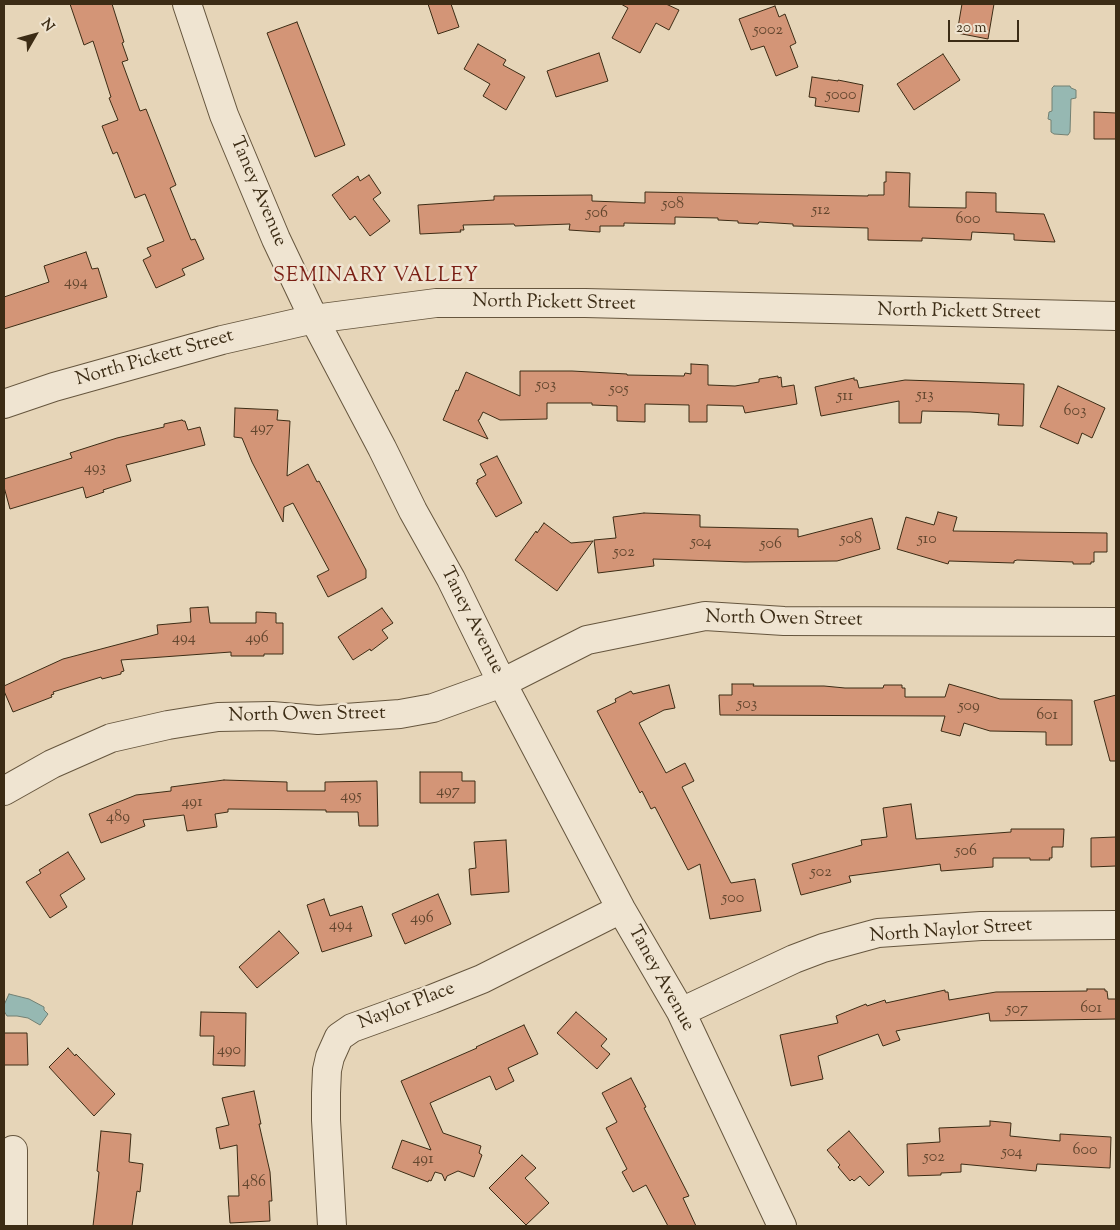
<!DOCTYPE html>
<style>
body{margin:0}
#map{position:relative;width:1120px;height:1230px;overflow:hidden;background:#e6d5b8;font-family:"Sorts Mill Goudy",serif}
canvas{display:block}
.frame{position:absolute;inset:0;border:5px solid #3c2c15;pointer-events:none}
.north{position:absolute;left:10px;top:10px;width:50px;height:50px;-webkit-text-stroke:4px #efe4d1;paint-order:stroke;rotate:52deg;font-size:14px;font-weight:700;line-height:20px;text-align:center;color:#3c2c15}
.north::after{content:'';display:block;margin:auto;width:18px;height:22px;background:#3c2c15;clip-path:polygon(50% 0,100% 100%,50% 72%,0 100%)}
.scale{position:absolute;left:948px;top:20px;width:71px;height:22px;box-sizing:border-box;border:2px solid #3c2c15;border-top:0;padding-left:6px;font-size:15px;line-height:18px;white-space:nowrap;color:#3c2c15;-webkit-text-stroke:4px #efe4d1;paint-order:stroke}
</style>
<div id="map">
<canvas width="1120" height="1230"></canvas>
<div class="frame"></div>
<div class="north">N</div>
<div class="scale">20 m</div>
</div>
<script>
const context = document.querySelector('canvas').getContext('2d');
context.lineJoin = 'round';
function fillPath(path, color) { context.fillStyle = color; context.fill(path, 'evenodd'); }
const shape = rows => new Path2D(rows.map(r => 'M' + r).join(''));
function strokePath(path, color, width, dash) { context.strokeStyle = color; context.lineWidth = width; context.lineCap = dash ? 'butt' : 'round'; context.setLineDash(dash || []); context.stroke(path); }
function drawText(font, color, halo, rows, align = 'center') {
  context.font = font + ' "Sorts Mill Goudy",serif'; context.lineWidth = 5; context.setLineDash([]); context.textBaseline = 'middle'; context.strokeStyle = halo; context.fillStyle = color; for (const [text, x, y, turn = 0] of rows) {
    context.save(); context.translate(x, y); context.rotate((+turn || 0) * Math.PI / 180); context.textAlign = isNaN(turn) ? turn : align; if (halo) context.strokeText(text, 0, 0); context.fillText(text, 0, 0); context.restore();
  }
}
const water = shape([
 [1054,86,1070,86,1071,88,1076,90,1076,98,1071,99,1070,132,1068,135,1054,134,1051,132,1051,120,1048,119,1049,112,1052,111,1052,88,1054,86],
 [9,994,29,999,44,1007,44,1010,48,1014,40,1025,28,1018,17,1016,7,1016,4,1011,4,1005,9,994]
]);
fillPath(water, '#96b8b2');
strokePath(water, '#728073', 1);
const building = shape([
 [70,4,112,4,124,42,122,43,128,60,122,62,140,111,146,109,176,185,170,188,191,240,195,239,204,259,182,269,185,275,156,288,143,260,151,256,147,248,164,241,145,194,135,198,117,152,113,154,102,126,118,120,109,98,111,97,93,41,84,45,70,4],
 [428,4,451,4,459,27,438,34,428,4],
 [621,4,666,4,679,10,669,30,656,23,640,53,612,38,628,8,621,4],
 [962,4,994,4,988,39,957,33,962,4],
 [775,6,779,17,785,14,796,43,790,46,798,67,776,76,764,46,751,50,739,19,775,6],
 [297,22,345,145,315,157,267,33,297,22],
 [478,44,506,60,503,65,525,77,506,110,483,96,490,84,464,69,478,44],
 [599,53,608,81,556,97,547,71,599,53],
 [943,54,960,80,914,110,897,84,943,54],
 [812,77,838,81,838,80,863,85,859,112,815,106,816,98,809,97,812,77],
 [1094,112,1116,113,1116,139,1094,139,1094,112],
 [886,172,910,173,909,207,966,208,966,192,996,193,996,212,1044,214,1055,242,1014,240,1014,234,972,232,971,240,922,238,922,241,868,240,868,228,793,226,793,224,759,222,758,224,738,223,738,221,718,220,718,218,675,217,675,224,624,223,624,226,600,226,600,232,569,230,570,224,515,226,514,224,463,225,464,230,460,230,461,232,420,234,418,205,494,200,494,196,592,195,592,201,645,203,645,192,868,196,868,195,884,195,884,182,886,182,886,172],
 [369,175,381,193,373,199,390,221,370,236,355,216,350,220,332,195,358,176,360,181,369,175],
 [86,252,92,269,98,268,107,297,4,329,4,297,49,282,44,266,86,252],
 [691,364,708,365,708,385,735,386,759,382,759,379,778,376,778,378,781,377,782,387,794,385,797,404,745,413,743,406,707,405,707,422,689,422,689,405,645,404,645,422,617,421,617,406,592,405,592,403,547,403,547,419,500,420,483,412,479,420,478,420,488,439,443,420,456,390,458,391,466,372,520,396,520,371,572,371,627,374,627,375,684,376,685,373,691,374,691,364],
 [854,378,854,380,857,380,859,388,905,380,1024,384,1023,426,998,425,999,414,970,412,922,411,921,423,899,423,899,401,821,416,815,387,854,378],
 [1058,386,1105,408,1092,438,1082,433,1078,444,1040,427,1058,386],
 [235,408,278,410,277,420,290,421,287,476,308,464,317,482,319,481,366,570,366,578,328,597,317,576,329,570,293,503,284,507,283,522,252,462,242,438,234,437,235,408],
 [182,420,183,421,185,421,188,430,200,427,205,445,126,465,131,481,103,490,104,492,86,498,83,487,10,509,4,487,4,479,72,458,70,453,117,438,164,427,164,424,182,420],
 [497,456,522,503,496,517,476,483,478,482,477,480,486,475,480,464,497,456],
 [938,512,957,517,953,531,1107,533,1107,552,1094,552,1094,562,1091,562,1091,564,1073,564,1073,562,1017,560,1014,561,1014,563,949,561,948,564,897,549,906,517,934,525,938,512],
 [644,513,700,515,700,527,798,529,798,537,872,518,880,549,837,561,745,562,653,559,654,566,598,573,594,540,616,538,613,517,644,513],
 [544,523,571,543,593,541,557,591,515,560,536,531,537,533,544,523],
 [208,607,210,623,256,623,256,612,276,613,276,623,283,623,283,654,264,654,264,656,231,656,231,652,121,660,124,671,121,672,121,674,102,679,101,677,53,692,54,694,51,695,52,697,13,712,4,691,4,686,63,659,158,634,157,625,191,622,190,608,208,607],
 [382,608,393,623,382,630,388,638,371,651,370,649,353,660,338,637,382,608],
 [732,684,754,684,753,686,824,686,845,688,883,688,884,685,902,685,902,688,905,688,905,697,945,697,949,684,1000,699,1072,700,1072,745,1046,745,1046,732,990,731,964,723,960,736,941,731,945,716,720,715,719,695,732,695,732,684],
 [669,685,675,708,664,710,639,723,666,773,685,763,694,781,682,787,731,883,755,879,761,911,710,919,700,864,688,870,655,807,651,809,642,791,640,793,597,711,616,702,615,699,631,691,633,694,669,685],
 [1116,695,1116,761,1110,761,1094,701,1116,695],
 [420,772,462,772,462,781,475,781,475,803,420,803,420,772],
 [224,780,287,782,287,791,325,791,325,782,377,781,378,826,359,826,358,812,326,812,326,810,228,809,228,812,215,814,217,827,187,831,184,815,143,820,145,826,101,843,89,814,136,795,171,791,171,787,224,780],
 [911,804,916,839,1011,832,1011,829,1064,829,1063,847,1052,847,1052,858,1049,858,1050,860,1030,860,1030,858,993,858,993,867,941,871,940,864,849,876,851,882,801,895,792,864,862,845,861,840,887,837,883,808,911,804],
 [1116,837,1116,866,1091,867,1091,838,1116,837],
 [506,840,509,892,471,895,469,869,476,868,474,842,506,840],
 [68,852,85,879,60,895,67,907,50,918,26,882,41,873,39,870,68,852],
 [438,894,451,924,405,944,392,914,438,894],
 [324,899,330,916,362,906,372,936,322,952,307,905,324,899],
 [279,931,299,953,257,988,239,967,279,931],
 [1087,989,1105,989,1105,991,1107,991,1108,999,1116,999,1116,1019,990,1021,989,1013,896,1031,900,1040,883,1046,878,1034,818,1056,823,1079,791,1086,780,1035,838,1023,836,1016,866,1004,867,1006,885,1000,886,1003,945,990,945,992,948,992,949,1000,996,992,1087,991,1087,989],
 [201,1012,246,1013,245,1066,213,1065,214,1036,200,1036,201,1012],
 [576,1012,607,1039,601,1046,610,1054,597,1069,557,1033,576,1012],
 [524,1025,538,1054,508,1068,514,1081,496,1090,490,1076,430,1103,443,1133,481,1146,479,1153,482,1155,474,1177,458,1171,447,1176,445,1181,442,1174,435,1172,431,1181,429,1180,428,1182,392,1168,402,1140,431,1150,401,1081,477,1048,476,1047,524,1025],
 [4,1033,27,1033,28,1065,4,1065,4,1033],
 [68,1048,75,1056,76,1054,115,1094,94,1116,49,1067,68,1048],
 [631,1078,646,1107,644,1108,689,1196,683,1198,696,1226,668,1226,646,1185,633,1192,622,1172,627,1169,606,1128,617,1122,602,1093,631,1078],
 [254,1091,261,1124,259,1124,270,1172,272,1201,269,1201,270,1221,230,1223,228,1196,239,1196,237,1145,220,1149,216,1128,229,1125,222,1098,254,1091],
 [990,1121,1011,1123,1010,1136,1060,1141,1060,1134,1111,1137,1110,1168,1037,1164,1036,1171,961,1164,961,1172,941,1173,941,1175,908,1176,907,1144,940,1142,939,1128,990,1126,990,1121],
 [101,1131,131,1134,129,1162,143,1164,140,1192,137,1191,132,1226,93,1226,97,1192,99,1172,97,1171,101,1131],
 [849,1131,884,1172,869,1186,860,1176,854,1181,852,1179,850,1181,838,1167,840,1165,827,1150,849,1131],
 [522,1155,536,1168,525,1178,549,1203,526,1225,489,1188,522,1155]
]);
fillPath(building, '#d39577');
strokePath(building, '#3c2c15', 1);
const minor = shape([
 [187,4,224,115,276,239,314,319,382,448,413,511,451,579,502,683,621,909,681,1012,782,1226],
 [4,404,54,387,222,340,314,319,436,303,585,303,1116,316],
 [4,791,52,764,111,738,168,725,218,717,272,716,318,720,400,714,433,708,502,683,587,640,705,616,784,621,1116,622],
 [681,1012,794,959,823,948,878,933,981,926,1116,925],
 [13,1150,13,1226],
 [332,1226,326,1120,326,1093,327,1070,330,1057,339,1037,352,1028,432,999,482,979,621,909]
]);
strokePath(minor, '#66563e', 30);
strokePath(minor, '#efe4d1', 28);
drawText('16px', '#62462e', null, [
 ["5002",768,31],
 ["5000",841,96],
 ["508",673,205],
 ["512",821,211],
 ["506",597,214],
 ["600",968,220],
 ["494",76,283],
 ["503",546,386],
 ["505",619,390],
 ["513",925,396],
 ["511",845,397],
 ["603",1075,412],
 ["497",262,429],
 ["493",95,469],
 ["508",851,540],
 ["510",927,540],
 ["504",701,543],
 ["506",771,545],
 ["502",624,553],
 ["494",184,639],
 ["496",257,639],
 ["503",747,705],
 ["509",969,707],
 ["601",1047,716],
 ["497",448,792],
 ["495",351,797],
 ["491",192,803],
 ["489",118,818],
 ["506",966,852],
 ["502",821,873],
 ["500",733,899],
 ["496",422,919],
 ["494",341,926],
 ["601",1091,1009],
 ["507",1017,1010],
 ["490",229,1051],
 ["600",1085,1151],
 ["504",1012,1153],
 ["502",934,1158],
 ["491",423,1160],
 ["486",254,1183]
]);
drawText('19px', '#3c2c15', '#efe4d1', [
 ["Taney Avenue",257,192,67],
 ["North Pickett Street",554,304,1],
 ["North Pickett Street",959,313,1],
 ["North Pickett Street",155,359,-16],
 ["North Owen Street",784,620,1],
 ["Taney Avenue",471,621,63],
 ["North Owen Street",307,716,-1],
 ["North Naylor Street",951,932,-4],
 ["Taney Avenue",660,979,61],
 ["Naylor Place",407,1007,-21]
]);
context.letterSpacing = '1px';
drawText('20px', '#7a1f14', '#efe4d1', [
 ["SEMINARY VALLEY",376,278]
]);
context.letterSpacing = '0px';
</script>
